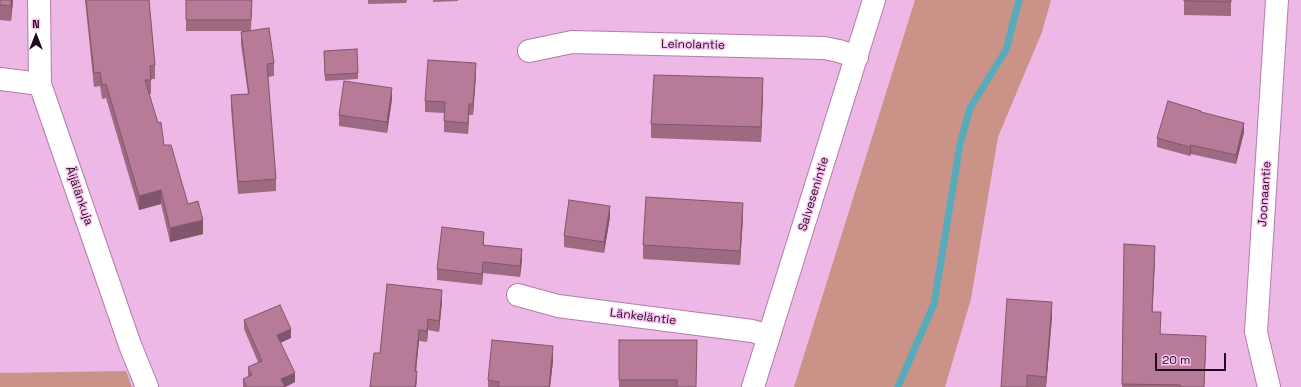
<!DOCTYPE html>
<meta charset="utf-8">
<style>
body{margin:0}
#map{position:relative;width:1301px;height:387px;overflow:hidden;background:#edb7e6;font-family:"Space Grotesk",sans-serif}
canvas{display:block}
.north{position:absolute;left:16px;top:16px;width:40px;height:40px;-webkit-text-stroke:3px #fbc4f3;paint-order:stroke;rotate:0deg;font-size:11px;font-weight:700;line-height:16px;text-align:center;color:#1f0c1d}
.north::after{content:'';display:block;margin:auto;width:14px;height:18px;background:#1f0c1d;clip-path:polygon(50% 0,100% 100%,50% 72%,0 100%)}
.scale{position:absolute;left:1155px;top:353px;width:71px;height:18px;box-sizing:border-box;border:2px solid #1f0c1d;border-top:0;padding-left:5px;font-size:12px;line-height:14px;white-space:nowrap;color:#1f0c1d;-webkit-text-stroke:3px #fbc4f3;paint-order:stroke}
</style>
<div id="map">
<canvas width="1301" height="387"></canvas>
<div class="north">N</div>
<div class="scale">20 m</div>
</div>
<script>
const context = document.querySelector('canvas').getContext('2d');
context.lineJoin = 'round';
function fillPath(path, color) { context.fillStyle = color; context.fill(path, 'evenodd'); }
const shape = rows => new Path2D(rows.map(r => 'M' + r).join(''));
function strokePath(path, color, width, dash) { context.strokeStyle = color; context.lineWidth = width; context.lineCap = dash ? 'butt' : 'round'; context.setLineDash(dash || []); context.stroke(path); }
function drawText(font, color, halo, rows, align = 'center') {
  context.font = font + ' "Space Grotesk",sans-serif'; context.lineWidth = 3; context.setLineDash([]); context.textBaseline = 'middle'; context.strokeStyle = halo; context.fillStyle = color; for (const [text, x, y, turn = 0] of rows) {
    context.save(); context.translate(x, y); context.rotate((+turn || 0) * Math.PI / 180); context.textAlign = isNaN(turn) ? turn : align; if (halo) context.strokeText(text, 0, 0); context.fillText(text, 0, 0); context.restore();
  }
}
fillPath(shape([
 [915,0,1051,0,1042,32,998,137,971,299,945,387,794,387],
 [126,371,132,387,0,387,0,373]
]), '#cb9388');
strokePath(shape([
 [898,387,934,304,960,144,970,108,1006,50,1019,0]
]), '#58abba', 7);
const street = shape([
 [39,0,40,84,130,345,147,387],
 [529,51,572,42,824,48,839,51,857,57],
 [0,79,40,84],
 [518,295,558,306,752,331,769,336],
 [1269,387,1256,332,1277,0]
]);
const secondary = shape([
 [753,387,874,0]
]);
strokePath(street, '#b17eab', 24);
strokePath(secondary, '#b17eab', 24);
strokePath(street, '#fff', 22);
strokePath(secondary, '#fff', 22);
fillPath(shape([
 [0,0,13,0,11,21,0,20],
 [85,0,149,0,155,65,155,79,151,79,151,94,149,94,164,145,188,204,203,234,170,242,161,204,139,210,106,98,102,99,100,86,94,87],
 [186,0,252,0,251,30,274,63,274,76,268,77,276,179,276,191,238,194,231,108,231,95,248,94,241,44,241,32,243,31,186,31],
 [368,0,407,0,406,3,368,4],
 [433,0,458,0,458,1,433,2],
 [1184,0,1231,0,1231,16,1184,15],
 [324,51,358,73,358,79,325,81],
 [476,74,473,115,469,115,468,134,444,132,444,113,425,112,425,101],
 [763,93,761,142,651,138,651,124],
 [392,99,387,133,339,126,339,115],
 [1201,113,1244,132,1236,164,1191,154,1190,156,1157,147,1157,138],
 [610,217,604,253,564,247,564,236],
 [743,217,740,265,643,259,643,245],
 [484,242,484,245,522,260,520,277,483,273,482,285,437,280,437,269],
 [1124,244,1155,257,1152,312,1161,334,1206,347,1204,387,1122,387],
 [442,301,439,332,428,330,427,342,419,341,416,371,417,382,416,387,370,387,380,353],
 [1052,317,1046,387,1001,387],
 [244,320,291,338,280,343,295,382,285,387,243,387,243,379,248,377,248,367,258,362,244,329],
 [619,340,696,387,619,387],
 [553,361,550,387,488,387,488,380]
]), '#9d6a82');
fillPath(shape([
 [11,0,13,0,11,21],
 [476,63,476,74,473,115,473,104],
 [763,78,763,93,761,142,761,127],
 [392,88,392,99,387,133,387,122],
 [469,104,469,115,468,134,468,123],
 [1244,123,1244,132,1236,164,1236,155],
 [1191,145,1191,154,1190,156,1190,147],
 [161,190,161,204,139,210,139,196],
 [743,203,743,217,740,265,740,251],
 [610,206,610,217,604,253,604,242],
 [203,220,203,234,170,242,170,228],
 [484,232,484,242,483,256,483,245],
 [1155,246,1155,257,1152,323,1152,312],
 [522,249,522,260,520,277,520,266],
 [483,262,483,273,482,285,482,274],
 [442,290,442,301,439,332,439,321],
 [1052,302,1052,317,1046,387,1046,377],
 [428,319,428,330,427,342,427,331],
 [291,329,291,338,277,344,277,335],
 [419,330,419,341,415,381,415,371],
 [553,346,553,361,550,387,549,387],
 [417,371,416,387,415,387],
 [295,373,295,382,285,387,281,379]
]), '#80566a');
const building = shape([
 [0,0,11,0,11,6,0,5,0,0],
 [86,0,149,0,155,65,150,66,151,80,145,80,158,123,161,122,164,145,171,145,188,204,198,201,203,220,170,228,161,190,139,196,106,84,102,85,100,72,94,73,86,0],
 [186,0,252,0,251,20,186,20,186,0],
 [1184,0,1231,0,1231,2,1184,1,1184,0],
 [269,28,274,63,267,64,276,179,238,182,231,95,249,94,241,32,269,28],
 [357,49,358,73,325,75,324,51,357,49],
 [428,60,476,63,473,104,469,104,468,123,444,121,445,102,425,101,428,60],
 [654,75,763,78,761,127,651,124,654,75],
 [344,81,392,88,387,122,339,115,344,81],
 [1168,101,1201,111,1201,112,1244,123,1236,155,1191,145,1190,147,1157,138,1168,101],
 [646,197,743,203,740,251,643,245,646,197],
 [569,200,610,206,604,242,564,236,569,200],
 [442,227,484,232,483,245,522,249,520,266,483,262,482,274,437,269,442,227],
 [1124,244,1155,246,1152,312,1161,312,1160,334,1206,336,1204,387,1180,387,1180,385,1122,384,1124,244],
 [387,284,442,290,439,321,428,319,427,331,419,330,415,371,417,371,415,387,370,387,374,353,380,353,387,284],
 [1007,299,1052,302,1046,377,1027,375,1027,387,1001,387,1007,299],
 [280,305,291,329,277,335,295,373,281,379,285,387,247,387,243,379,252,375,248,367,262,361,244,320,280,305],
 [492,340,553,346,549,387,498,387,499,382,488,380,492,340],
 [619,340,697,340,696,387,677,387,677,380,619,380,619,340]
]);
fillPath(building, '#b77b97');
strokePath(building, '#80566a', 1);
drawText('12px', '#1f0c1d', '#fbc4f3', [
 ["Leinolantie",693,45,1],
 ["Salvesenintie",814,194,-73],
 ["Joonaantie",1265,194,-86],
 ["Äijälänkuja",79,196,71],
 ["Länkeläntie",643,317,7]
]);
</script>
